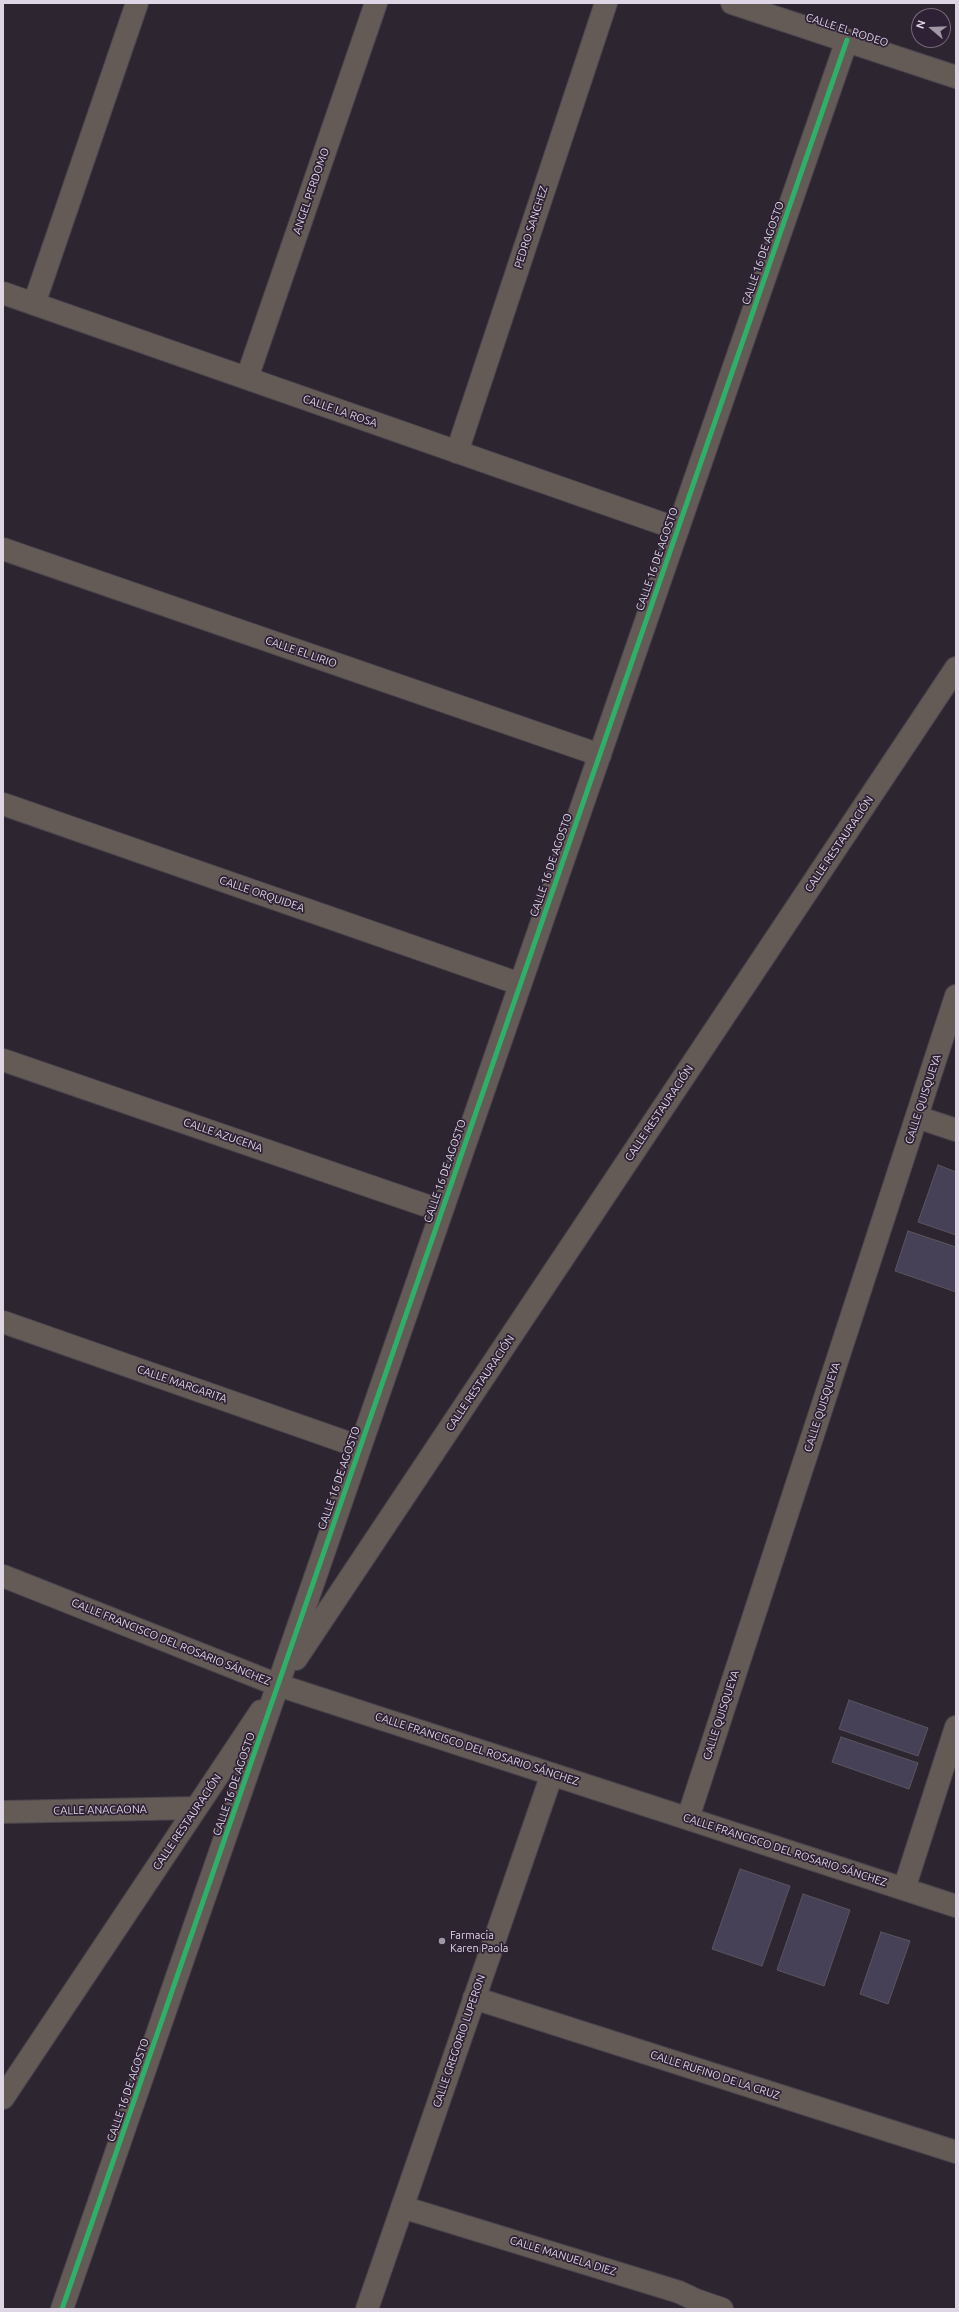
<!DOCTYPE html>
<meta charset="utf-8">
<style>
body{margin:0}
#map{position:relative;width:959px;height:2312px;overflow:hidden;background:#2d2631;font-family:Ubuntu,sans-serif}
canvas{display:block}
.frame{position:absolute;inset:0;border:4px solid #ded6e4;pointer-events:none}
.north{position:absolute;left:911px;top:8px;width:40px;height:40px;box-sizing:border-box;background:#2e2136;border:1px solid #74697c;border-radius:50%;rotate:289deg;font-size:11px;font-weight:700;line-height:16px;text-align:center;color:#ded6e4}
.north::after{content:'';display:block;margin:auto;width:14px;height:18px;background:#a098a5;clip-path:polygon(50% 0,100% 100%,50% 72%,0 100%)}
</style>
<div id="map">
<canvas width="959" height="2312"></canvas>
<div class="frame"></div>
<div class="north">N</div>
</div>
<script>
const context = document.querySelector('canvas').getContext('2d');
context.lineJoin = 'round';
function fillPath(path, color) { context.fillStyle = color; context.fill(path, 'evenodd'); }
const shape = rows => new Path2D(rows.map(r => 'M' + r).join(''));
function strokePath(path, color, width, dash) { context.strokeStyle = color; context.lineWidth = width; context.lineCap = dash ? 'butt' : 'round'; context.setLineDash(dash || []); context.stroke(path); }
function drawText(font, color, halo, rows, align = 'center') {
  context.font = font + ' Ubuntu,sans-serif'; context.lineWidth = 3.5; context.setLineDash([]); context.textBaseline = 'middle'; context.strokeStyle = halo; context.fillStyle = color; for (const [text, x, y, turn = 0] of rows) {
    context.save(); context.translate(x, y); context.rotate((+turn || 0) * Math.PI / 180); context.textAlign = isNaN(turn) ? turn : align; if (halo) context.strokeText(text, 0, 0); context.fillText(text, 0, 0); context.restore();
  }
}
const building = shape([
 [938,1165,956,1172,956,1235,918,1222,938,1165],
 [908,1231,956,1247,956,1292,895,1271,908,1231],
 [849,1700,928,1728,918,1756,839,1729,849,1700],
 [841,1737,918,1763,909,1789,832,1762,841,1737],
 [740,1869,790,1886,762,1966,712,1949,740,1869],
 [803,1894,850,1910,824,1986,777,1970,803,1894],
 [881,1932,910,1941,888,2004,860,1994,881,1932]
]);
fillPath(building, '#464156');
strokePath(building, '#5a5660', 1);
const minor = shape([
 [732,3,956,77],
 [3,293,678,529],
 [34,304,137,3],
 [247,378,376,3],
 [457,452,606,3],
 [3,549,600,755],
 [3,804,520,984],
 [3,1060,442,1211],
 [917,1117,956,1130],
 [3,1322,360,1447],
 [3,1576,278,1685,956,1906],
 [296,1659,956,668],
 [3,1812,196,1808],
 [688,1818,956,996],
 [904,1889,956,1727],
 [474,1998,956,2152],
 [3,2098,261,1711],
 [402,2207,679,2292,696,2300,722,2309],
 [62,2309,847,40],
 [367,2309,552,1774]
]);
strokePath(minor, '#48434d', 24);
strokePath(minor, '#645b56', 22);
strokePath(shape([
 [62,2309,847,40]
]), '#2db169', 5);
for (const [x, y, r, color] of [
 [442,1941,4,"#a098a5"]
]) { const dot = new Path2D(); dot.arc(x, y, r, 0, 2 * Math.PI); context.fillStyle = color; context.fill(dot); strokePath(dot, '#2e2136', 1.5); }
drawText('11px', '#ded6e4', '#2e2136', [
 ["CALLE EL RODEO",847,30,18],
 ["ANGEL PERDOMO",311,191,-71],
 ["PEDRO SANCHEZ",531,227,-72],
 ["CALLE 16 DE AGOSTO",763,253,-71],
 ["CALLE LA ROSA",340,411,19],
 ["CALLE 16 DE AGOSTO",657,559,-71],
 ["CALLE EL LIRIO",301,652,19],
 ["CALLE RESTAURACIÓN",839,844,-56],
 ["CALLE 16 DE AGOSTO",551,865,-71],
 ["CALLE ORQUIDEA",262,894,19],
 ["CALLE QUISQUEYA",923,1099,-72],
 ["CALLE RESTAURACIÓN",659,1113,-56],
 ["CALLE AZUCENA",223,1135,19],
 ["CALLE 16 DE AGOSTO",445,1171,-71],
 ["CALLE RESTAURACIÓN",480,1383,-56],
 ["CALLE MARGARITA",182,1384,19],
 ["CALLE QUISQUEYA",822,1407,-72],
 ["CALLE 16 DE AGOSTO",339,1478,-71],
 ["CALLE FRANCISCO DEL ROSARIO SÁNCHEZ",171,1642,22],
 ["CALLE QUISQUEYA",721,1715,-72],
 ["CALLE FRANCISCO DEL ROSARIO SÁNCHEZ",477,1749,18],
 ["CALLE 16 DE AGOSTO",234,1784,-71],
 ["CALLE ANACAONA",100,1810,-1],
 ["CALLE RESTAURACIÓN",187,1822,-56],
 ["CALLE FRANCISCO DEL ROSARIO SÁNCHEZ",785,1850,18],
 ["CALLE GREGORIO LUPERON",459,2041,-71],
 ["CALLE RUFINO DE LA CRUZ",715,2075,18],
 ["CALLE 16 DE AGOSTO",128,2090,-71],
 ["CALLE MANUELA DIEZ",563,2256,17]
]);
drawText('11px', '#ded6e4', '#2e2136', [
 ["Farmacia",450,1935],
 ["Karen Paola",450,1948]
], 'left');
</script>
